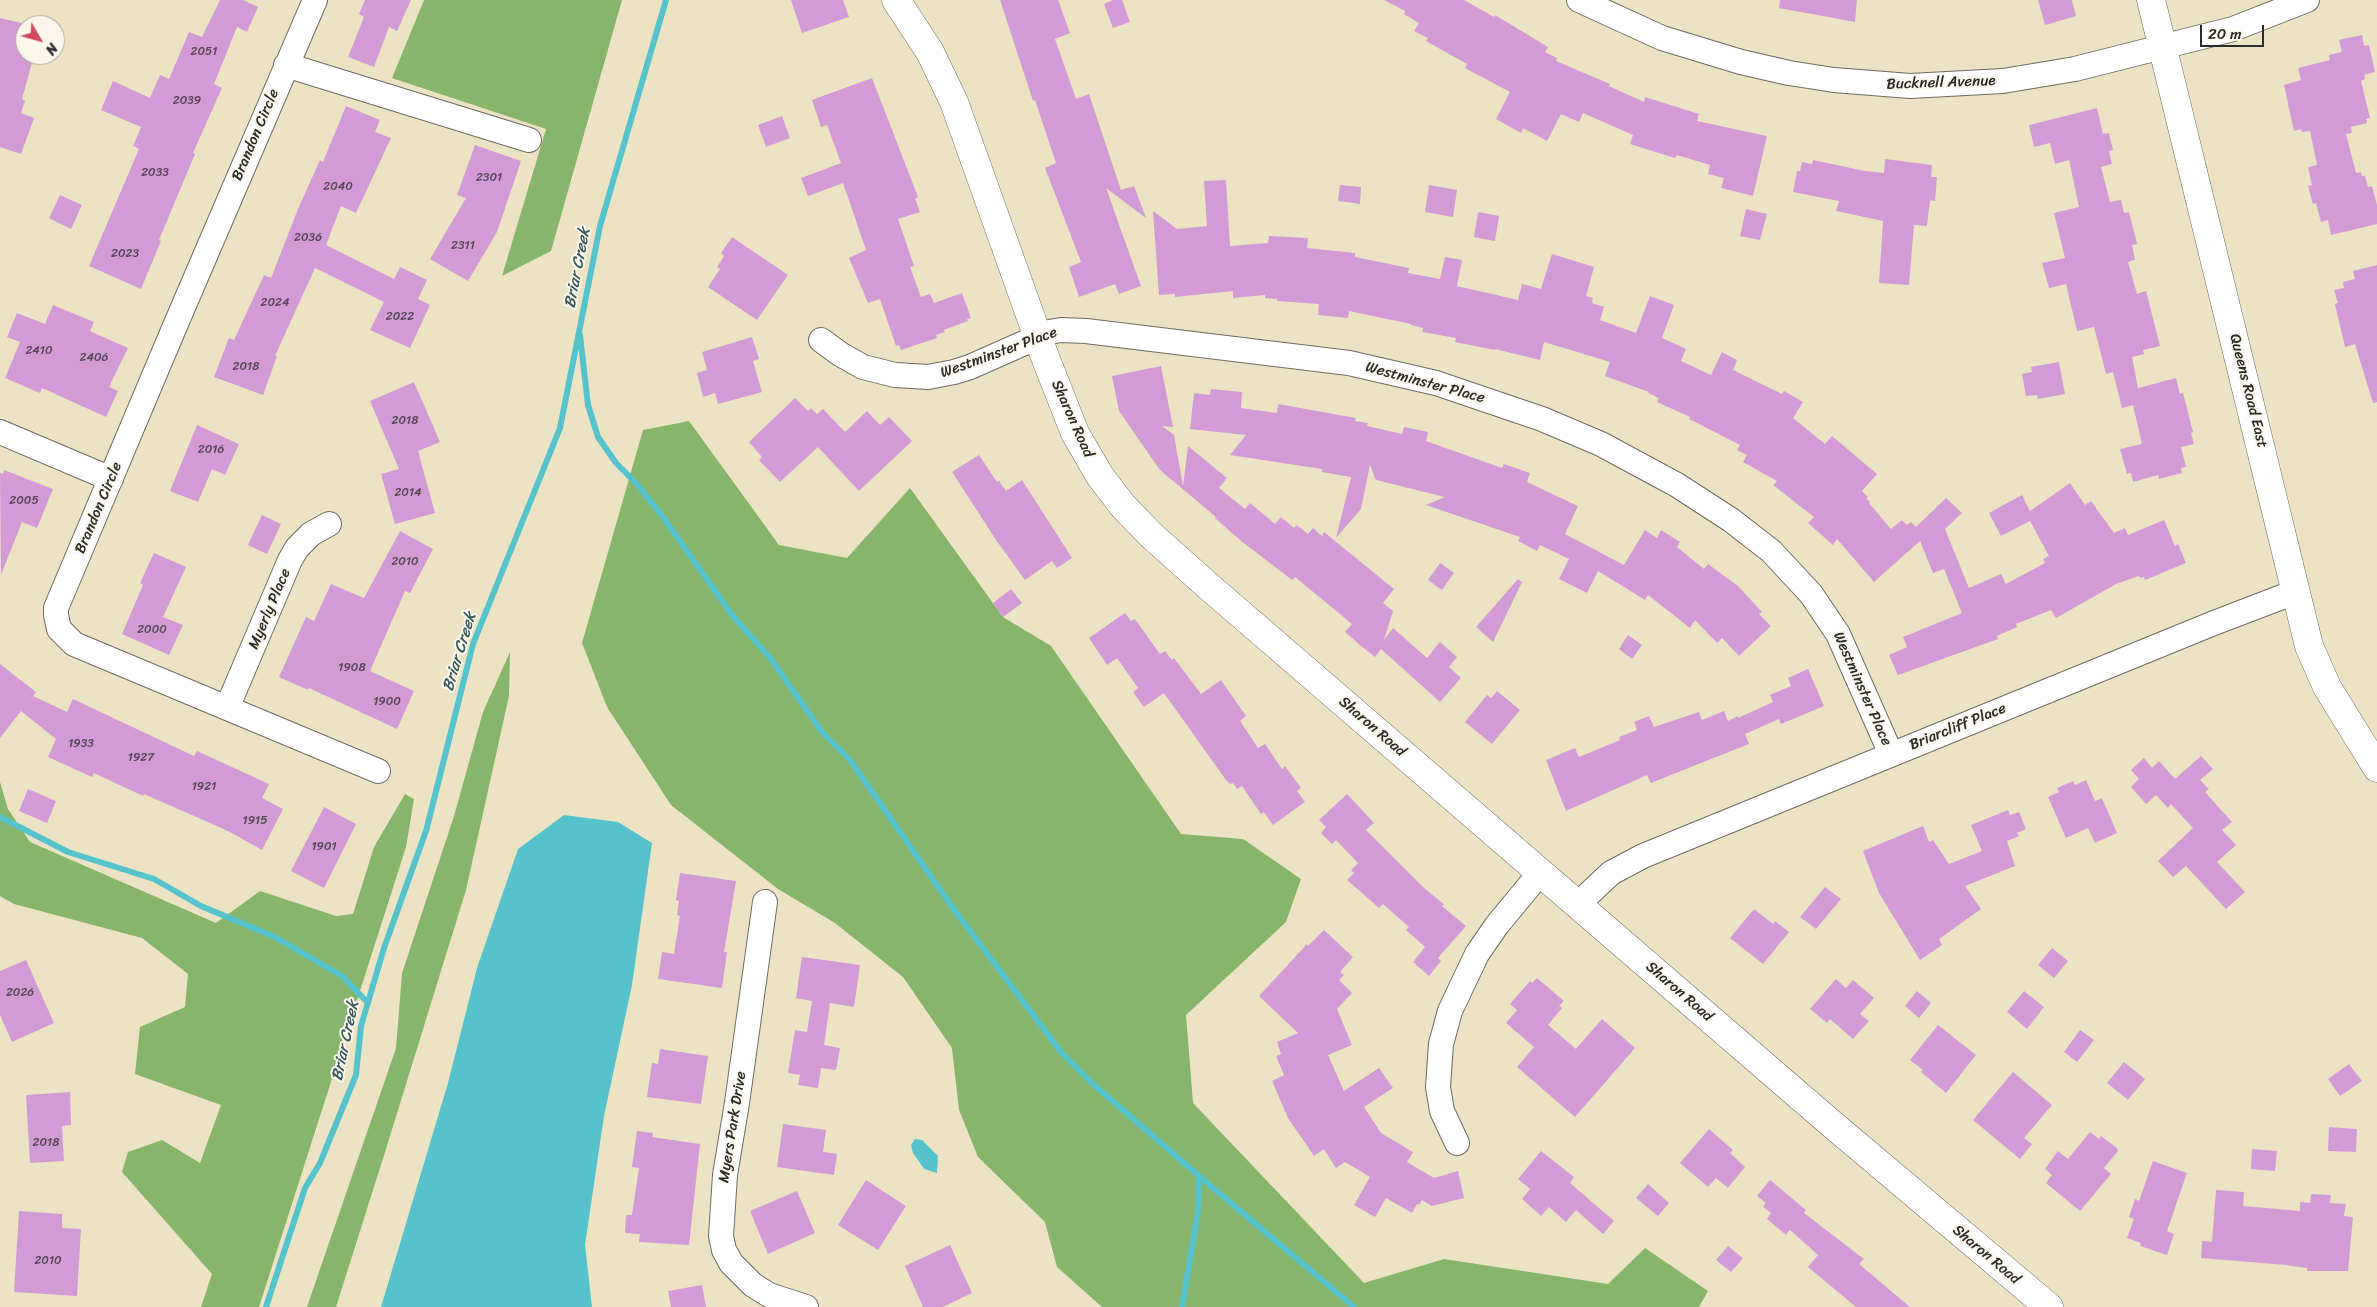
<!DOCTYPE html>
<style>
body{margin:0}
#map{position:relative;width:2377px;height:1307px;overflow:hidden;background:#ece3c4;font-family:Sriracha,sans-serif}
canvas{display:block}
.north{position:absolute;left:15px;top:15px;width:50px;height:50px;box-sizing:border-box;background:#fbf7ec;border:1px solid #a8a59f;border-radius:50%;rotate:128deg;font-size:14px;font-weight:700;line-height:20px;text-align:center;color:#2b2b2b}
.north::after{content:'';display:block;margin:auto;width:18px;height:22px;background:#d1495b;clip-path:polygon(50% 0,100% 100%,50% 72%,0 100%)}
.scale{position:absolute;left:2200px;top:25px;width:64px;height:22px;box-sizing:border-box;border:2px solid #2b2b2b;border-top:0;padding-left:6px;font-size:15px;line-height:18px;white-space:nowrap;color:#2b2b2b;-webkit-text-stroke:4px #fbf7ec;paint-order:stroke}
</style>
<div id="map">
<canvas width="2377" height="1307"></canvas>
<div class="north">N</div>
<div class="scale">20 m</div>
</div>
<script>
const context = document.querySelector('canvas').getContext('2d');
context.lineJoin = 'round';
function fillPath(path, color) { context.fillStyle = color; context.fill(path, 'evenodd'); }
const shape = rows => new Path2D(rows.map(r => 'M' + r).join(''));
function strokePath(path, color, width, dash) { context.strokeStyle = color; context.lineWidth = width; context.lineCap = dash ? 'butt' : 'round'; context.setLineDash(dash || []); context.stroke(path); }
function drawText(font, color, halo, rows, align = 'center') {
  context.font = font + ' Sriracha,sans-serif'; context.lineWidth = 4; context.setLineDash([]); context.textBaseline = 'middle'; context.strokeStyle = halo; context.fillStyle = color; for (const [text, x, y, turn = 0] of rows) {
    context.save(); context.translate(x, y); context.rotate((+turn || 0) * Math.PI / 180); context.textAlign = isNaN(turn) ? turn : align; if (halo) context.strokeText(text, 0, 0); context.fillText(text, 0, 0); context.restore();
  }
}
fillPath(shape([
 [424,0,622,0,551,251,502,276,546,129,392,78],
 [689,421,779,545,847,558,910,488,1003,617,1051,646,1181,834,1243,839,1301,879,1286,922,1186,1015,1193,1103,1364,1283,1444,1259,1608,1284,1645,1248,1708,1291,1699,1307,1102,1307,1057,1267,1045,1222,978,1157,959,1110,952,1048,903,977,835,923,778,889,671,805,607,707,582,643,643,430],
 [510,652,509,696,466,890,386,1149,336,1307,307,1307,396,1048,402,973,454,816,483,712],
 [0,782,8,809,30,842,216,923,260,891,336,916,353,914,374,847,405,794,414,799,406,847,259,1307,201,1307,212,1274,122,1172,128,1152,162,1140,200,1163,221,1105,135,1074,140,1027,185,1007,188,974,142,938,14,904,0,896]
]), '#87b56c');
fillPath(shape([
 [564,815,618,822,652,843,632,985,604,1116,585,1245,592,1307,381,1307,448,1083,477,968,518,849],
 [915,1139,922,1140,938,1156,937,1173,924,1169,913,1153,911,1145]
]), '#56c3cc');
strokePath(shape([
 [580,335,588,405,598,437,616,463,636,483,663,517,732,615,771,659,822,732,850,760,955,911,1061,1052,1093,1084,1199,1176,1354,1307],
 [0,817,68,852,154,879,201,906,275,937,342,976,368,1003],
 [266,1307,305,1188,320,1163,356,1075,361,1026,384,948,426,831,473,644,560,428,600,226,666,0],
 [1182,1307,1198,1212,1199,1176]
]), '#56c3cc', 6);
fillPath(shape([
 [220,0,243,0,258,7,247,32,237,27,214,84,222,88,193,153,195,154,159,240,161,241,141,289,89,266,139,149,133,146,141,127,101,110,113,81,150,98,160,75,169,79,189,32,202,37],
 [365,0,411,0,397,31,389,27,374,67,348,57,364,17,359,14],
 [791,0,843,0,849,17,802,33],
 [1000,0,1058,0,1070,33,1055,39,1076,99,1089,94,1121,190,1134,186,1146,218,1106,188,1141,286,1119,294,1115,284,1079,297,1069,267,1081,262,1045,168,1056,163,1035,100,1033,101],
 [1113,0,1122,0,1130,22,1113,28,1104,4],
 [1384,0,1464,0,1494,17,1495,15,1548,47,1545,52,1557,58,1556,61,1610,84,1609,86,1644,102,1645,97,1699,114,1697,121,1767,136,1753,196,1721,188,1724,178,1708,174,1710,165,1677,155,1675,158,1630,144,1633,135,1583,113,1579,122,1561,114,1547,141,1523,128,1521,133,1496,119,1510,92,1465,68,1467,64,1426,41,1428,38,1414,31,1419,23,1404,14,1405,11],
 [1780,0,1857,0,1855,22,1779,8],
 [2038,0,2072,0,2076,16,2045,25],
 [0,18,30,25,25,25,25,55,34,55,22,99,25,101,21,113,34,118,21,154,0,147],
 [2362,35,2364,46,2369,45,2375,72,2364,75,2365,79,2361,81,2370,118,2366,119,2367,123,2351,127,2352,133,2346,134,2356,173,2361,172,2362,176,2365,176,2368,187,2372,186,2377,205,2377,224,2331,235,2328,220,2321,222,2316,203,2313,204,2308,186,2312,185,2308,167,2317,165,2310,131,2302,132,2301,129,2294,131,2284,85,2301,80,2298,68,2330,60,2329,55,2342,52,2339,40],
 [872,78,918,197,915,199,920,212,898,219,914,266,910,267,921,297,930,294,934,303,962,293,971,318,967,319,968,321,944,330,945,332,936,335,937,338,901,350,899,345,896,346,880,299,868,303,849,258,866,250,843,183,808,196,801,178,841,163,827,125,821,127,812,100],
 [346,106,380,120,375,132,391,138,356,213,341,206,326,245,394,279,400,267,427,280,418,299,430,305,410,348,370,330,384,302,315,268,275,356,277,356,263,395,214,377,229,338,234,340,264,275,271,278,298,209,320,160,323,162],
 [2097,108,2103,134,2109,133,2113,150,2109,151,2112,164,2101,167,2110,202,2121,200,2124,213,2129,212,2137,244,2132,245,2135,260,2128,262,2137,294,2146,291,2160,346,2143,350,2144,354,2132,357,2138,388,2176,378,2180,394,2183,393,2193,432,2191,433,2194,444,2181,447,2186,467,2181,468,2182,473,2159,479,2158,475,2133,482,2131,473,2127,474,2120,449,2142,444,2133,405,2122,408,2113,372,2106,374,2094,327,2077,331,2066,284,2049,288,2042,263,2065,258,2054,213,2079,207,2069,160,2055,164,2050,143,2034,147,2029,125],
 [782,116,790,138,766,147,758,125],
 [475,145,521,161,497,232,468,281,430,259,466,198,457,195],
 [1885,159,1932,165,1931,177,1937,177,1935,201,1930,200,1927,226,1914,225,1909,285,1879,283,1883,221,1836,211,1839,201,1793,192,1797,171,1800,171,1802,162,1812,164,1813,160,1865,171,1884,173],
 [1226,180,1230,246,1268,243,1269,236,1308,238,1307,248,1355,253,1355,257,1409,268,1408,273,1440,279,1445,257,1462,260,1457,286,1518,300,1522,284,1541,289,1552,254,1594,267,1586,296,1593,298,1592,303,1604,307,1600,320,1636,333,1650,296,1674,305,1662,338,1686,349,1681,361,1711,375,1722,352,1737,360,1733,370,1782,394,1784,391,1803,402,1793,418,1825,444,1832,436,1877,474,1862,491,1868,497,1866,498,1870,502,1869,503,1891,529,1902,520,1907,525,1911,522,1916,527,1946,498,1962,513,1945,529,1969,588,2001,574,2006,584,2045,563,2043,559,2049,556,2030,521,2001,536,1989,513,2022,495,2030,511,2070,483,2085,505,2091,501,2114,533,2125,528,2128,535,2164,520,2175,546,2178,544,2186,563,2145,580,2144,577,2140,578,2139,576,2116,584,2056,618,2051,610,2016,624,2017,627,1997,636,1998,639,1898,675,1889,655,1907,647,1903,637,1962,613,1944,569,1933,573,1920,541,1874,582,1837,539,1833,545,1808,523,1814,517,1773,485,1777,481,1743,462,1747,455,1737,450,1740,445,1689,419,1690,417,1657,402,1659,398,1648,393,1649,392,1605,376,1610,362,1544,342,1540,360,1495,349,1495,350,1455,342,1456,338,1422,332,1423,328,1411,325,1411,324,1349,311,1348,318,1318,315,1319,304,1277,301,1277,299,1265,298,1265,295,1233,298,1233,291,1175,297,1175,294,1159,295,1153,211,1177,229,1207,226,1204,181],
 [1340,185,1361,187,1360,204,1338,201],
 [1429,185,1457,190,1453,217,1425,212],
 [60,195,82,205,71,229,49,218],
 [1746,209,1767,214,1760,240,1740,236],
 [1478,212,1499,216,1495,241,1474,237],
 [732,237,788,275,757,320,708,287,720,269,717,267,724,256,721,253],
 [2377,265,2377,402,2373,403,2355,344,2345,347,2336,309,2335,304,2338,303,2334,290,2344,288,2343,282,2355,279,2353,271],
 [53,305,94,322,90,331,128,348,109,387,118,391,106,417,42,388,40,393,5,378,20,342,7,337,17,313,45,324],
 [752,337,759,359,753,361,762,392,718,404,715,393,703,397,697,373,707,370,702,352],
 [2059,362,2065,394,2038,399,2037,395,2026,396,2022,374,2032,372,2031,367],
 [1161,366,1173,427,1162,426,1174,435,1183,486,1188,446,1227,478,1219,488,1245,509,1250,503,1275,524,1281,517,1294,528,1297,525,1308,534,1313,528,1322,536,1324,532,1394,589,1383,603,1393,611,1384,640,1393,628,1427,658,1440,642,1457,657,1449,667,1461,678,1440,702,1381,649,1375,657,1360,645,1345,632,1352,624,1295,577,1292,580,1240,540,1215,518,1216,517,1160,470,1119,411,1112,376],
 [414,382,440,442,418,451,435,513,395,524,381,474,399,469,370,401],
 [1211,389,1242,392,1241,408,1277,413,1278,404,1356,418,1355,421,1368,423,1367,426,1402,434,1404,427,1428,432,1426,441,1502,468,1504,464,1530,473,1527,482,1578,506,1565,534,1624,565,1645,530,1657,538,1661,530,1680,542,1677,547,1704,569,1708,564,1738,586,1762,612,1759,614,1771,626,1739,656,1722,638,1717,643,1695,620,1690,628,1648,595,1645,600,1598,571,1587,593,1559,579,1569,559,1540,545,1537,551,1518,541,1520,537,1426,505,1445,497,1376,480,1370,465,1361,509,1336,538,1351,477,1322,472,1322,469,1230,455,1246,435,1190,429,1194,393,1210,395],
 [795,398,808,411,811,408,817,414,823,409,845,432,867,411,880,425,889,417,912,441,859,491,818,447,780,482,759,460,762,457,749,442],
 [197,425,239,444,225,475,212,469,198,502,170,491],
 [979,455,997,482,999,481,1006,491,1022,480,1072,558,1057,568,1052,561,1025,580,996,540,952,472],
 [4,470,53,489,37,528,22,522,1,575,0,473,3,474],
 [262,515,281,524,267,554,248,545],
 [400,531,433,549,410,593,405,591,370,671,414,691,397,729,309,688,308,690,279,677,306,617,314,621,331,584,364,598],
 [154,553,186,567,163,617,183,625,169,655,122,634,143,585,140,583],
 [1440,563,1454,573,1442,590,1428,580],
 [1518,579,1522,582,1493,642,1476,627],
 [1011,589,1022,603,1003,617,993,603],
 [1125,613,1131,621,1135,619,1160,654,1165,651,1172,660,1174,658,1201,694,1221,680,1246,716,1240,721,1258,748,1265,744,1282,769,1285,766,1301,788,1297,791,1305,802,1273,825,1264,812,1261,814,1242,786,1237,789,1233,783,1230,784,1226,780,1164,693,1144,707,1133,692,1138,688,1117,658,1107,665,1089,638],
 [1628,635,1642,645,1632,659,1619,649],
 [0,664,36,692,33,696,67,712,73,699,194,756,197,751,269,784,262,798,283,809,262,850,228,831,144,794,143,796,94,773,92,777,48,757,56,739,21,711,0,738],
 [1808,669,1824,706,1781,724,1779,719,1745,734,1749,744,1701,763,1651,783,1647,775,1566,811,1546,760,1575,748,1579,757,1620,740,1619,737,1637,730,1634,722,1649,716,1654,727,1699,712,1702,720,1724,711,1728,721,1738,716,1738,718,1773,702,1770,695,1791,686,1788,678],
 [1497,691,1520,710,1492,744,1465,722,1487,695,1491,698],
 [2201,756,2213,769,2200,780,2209,789,2205,792,2232,822,2222,830,2236,845,2217,862,2245,892,2226,909,2186,866,2173,877,2158,861,2193,828,2171,804,2168,808,2156,795,2146,804,2131,787,2139,779,2131,770,2144,758,2152,768,2159,761,2175,779],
 [2086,780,2095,801,2102,798,2117,833,2095,843,2088,828,2066,838,2048,797,2059,792,2057,788,2073,781,2075,785],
 [28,789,56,801,47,823,19,811],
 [1347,794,1374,823,1366,830,1425,889,1444,904,1442,906,1466,926,1438,958,1441,961,1429,976,1413,962,1425,947,1406,930,1409,927,1383,904,1379,908,1347,880,1354,873,1351,870,1358,863,1336,840,1332,844,1321,833,1326,827,1319,820],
 [324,807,356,824,324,888,291,871],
 [2008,810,2010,815,2019,812,2026,829,2017,833,2019,836,2007,841,2015,866,1965,886,1981,909,1939,939,1942,945,1920,960,1879,893,1863,851,1923,826,1929,842,1933,840,1949,864,1982,851,1971,825],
 [680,873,736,881,724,952,727,952,722,988,658,979,662,952,674,954,680,916,677,915,679,901,676,900],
 [1825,887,1841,899,1816,929,1800,917],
 [1754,909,1773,924,1775,921,1789,932,1763,964,1730,938],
 [1324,930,1353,957,1340,972,1344,975,1339,980,1352,993,1337,1009,1352,1045,1328,1055,1344,1091,1379,1068,1393,1088,1364,1107,1381,1133,1413,1152,1407,1162,1434,1178,1458,1171,1464,1198,1432,1206,1422,1200,1419,1205,1417,1204,1412,1213,1386,1198,1375,1217,1354,1205,1370,1177,1345,1162,1336,1168,1324,1149,1314,1156,1288,1118,1272,1081,1284,1075,1276,1056,1281,1054,1277,1042,1298,1033,1259,996,1307,944,1308,946],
 [2052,948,2068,961,2054,978,2038,965],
 [802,957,860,965,854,1007,830,1003,824,1045,840,1048,836,1070,821,1068,818,1088,798,1085,800,1075,788,1073,795,1030,807,1032,812,1001,796,998],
 [26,960,54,1023,12,1042,0,1015,0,971],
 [1537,978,1564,1001,1559,1006,1562,1008,1548,1025,1576,1049,1602,1019,1635,1048,1575,1117,1517,1067,1534,1047,1506,1023,1517,1010,1510,1004,1530,981,1532,983],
 [1836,979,1846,988,1853,980,1874,998,1860,1014,1869,1021,1853,1039,1830,1019,1827,1023,1810,1009],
 [1917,991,1931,1003,1919,1018,1905,1006],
 [2024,991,2044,1007,2027,1029,2007,1012],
 [1938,1025,1976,1055,1946,1093,1921,1072,1923,1070,1910,1060],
 [2080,1030,2094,1040,2077,1062,2064,1052],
 [660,1049,708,1056,701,1104,647,1097,652,1063,658,1064],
 [2124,1062,2145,1079,2128,1100,2107,1083],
 [2349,1064,2362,1081,2340,1096,2328,1079],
 [2013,1072,2052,1105,2024,1138,2032,1144,2020,1159,1973,1120],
 [70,1092,71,1125,62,1126,64,1161,30,1163,26,1095],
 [783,1124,826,1130,823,1152,837,1154,834,1175,777,1167],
 [2329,1127,2357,1129,2356,1152,2328,1151],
 [1709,1129,1733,1150,1730,1153,1745,1167,1728,1188,1716,1178,1708,1187,1680,1163],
 [637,1131,653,1133,652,1137,700,1144,689,1245,639,1242,640,1234,625,1233,626,1215,632,1215,639,1168,632,1167],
 [2090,1132,2099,1139,2101,1136,2117,1148,2118,1151,2104,1168,2111,1174,2080,1211,2046,1183,2052,1175,2045,1169,2058,1151,2068,1159],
 [2252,1149,2277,1151,2275,1171,2251,1169],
 [1541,1151,1574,1177,1570,1183,1614,1221,1603,1234,1576,1210,1566,1222,1549,1207,1541,1216,1522,1199,1530,1189,1518,1179],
 [2153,1161,2187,1173,2167,1231,2174,1234,2167,1255,2140,1246,2141,1243,2127,1238,2134,1219,2129,1217,2135,1199,2139,1201],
 [866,1180,906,1206,878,1250,838,1225],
 [1770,1180,1806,1210,1804,1213,1864,1259,1859,1264,1910,1307,1856,1307,1808,1267,1818,1255,1790,1230,1786,1235,1767,1219,1771,1213,1763,1207,1766,1203,1757,1196],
 [1648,1184,1669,1203,1658,1216,1636,1198],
 [2216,1190,2244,1192,2243,1206,2300,1211,2300,1202,2310,1203,2311,1194,2331,1195,2330,1203,2346,1204,2344,1216,2353,1217,2348,1271,2307,1271,2307,1268,2286,1265,2201,1258,2202,1241,2212,1242],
 [797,1191,815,1233,768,1254,750,1211],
 [19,1211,62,1214,62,1228,81,1229,77,1296,14,1292],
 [950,1245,972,1293,943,1307,923,1307,905,1266],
 [1728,1246,1743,1258,1731,1272,1716,1260],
 [702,1285,706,1307,671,1307,668,1291]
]), '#d39bd6');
const minor = shape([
 [315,0,175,326,56,608,56,615,59,629,74,644,378,771],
 [1579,0,1662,38,1741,62,1789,73,1834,80,1910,86,2003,81,2075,69,2233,29,2307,0],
 [286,65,529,140],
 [821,340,840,354,863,367,895,375,928,377,954,372,970,367,1049,332,1061,330,1086,331,1349,363,1436,383,1542,419,1601,444,1677,485,1731,520,1771,551,1811,594,1838,634,1891,754],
 [0,432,111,479],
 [227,708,290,560,297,548,311,534,329,524],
 [765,902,737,1103,725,1175,721,1236,724,1250,731,1263,753,1285,769,1295,806,1307],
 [1577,905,1611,873,1643,856,2214,623,2295,592],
 [1457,1143,1442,1111,1438,1087,1441,1044,1450,1011,1477,954,1497,925,1540,873]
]);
const tertiary = shape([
 [896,0,930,52,954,102,1045,357,1075,433,1100,476,1123,506,1151,535,1207,585,1833,1125,2049,1307],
 [2151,0,2309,646,2327,687,2377,768]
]);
strokePath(minor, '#6f6b61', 26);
strokePath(tertiary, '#6f6b61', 29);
strokePath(minor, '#fff', 24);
strokePath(tertiary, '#fff', 28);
drawText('12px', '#554756', null, [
 ["2051",204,52],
 ["2039",187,101],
 ["2033",155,173],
 ["2301",489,178],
 ["2040",338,187],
 ["2036",308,238],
 ["2311",463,246],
 ["2023",125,254],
 ["2024",275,303],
 ["2022",400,317],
 ["2410",39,351],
 ["2406",94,358],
 ["2018",246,367],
 ["2018",405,421],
 ["2016",211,450],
 ["2014",408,493],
 ["2005",24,501],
 ["2010",405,562],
 ["2000",152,630],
 ["1908",352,668],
 ["1900",387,702],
 ["1933",81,744],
 ["1927",141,758],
 ["1921",204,787],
 ["1915",255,821],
 ["1901",324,847],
 ["2026",20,993],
 ["2018",46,1143],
 ["2010",48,1261]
]);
drawText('15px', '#2b2b2b', '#fbf7ec', [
 ["Bucknell Avenue",1941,83,-2],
 ["Brandon Circle",256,135,-67],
 ["Westminster Place",999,353,-20],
 ["Westminster Place",1425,383,15],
 ["Queens Road East",2248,391,76],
 ["Sharon Road",1072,419,66],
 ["Brandon Circle",99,508,-67],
 ["Myerly Place",270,609,-67],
 ["Westminster Place",1862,689,66],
 ["Sharon Road",1372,727,41],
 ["Briarcliff Place",1958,727,-22],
 ["Sharon Road",1679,992,41],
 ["Myers Park Drive",733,1127,-81],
 ["Sharon Road",1986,1255,40]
]);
drawText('italic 16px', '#38595b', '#fbf7ec', [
 ["Briar Creek",578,268,-79],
 ["Briar Creek",460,652,-73],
 ["Briar Creek",346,1041,-78]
]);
</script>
